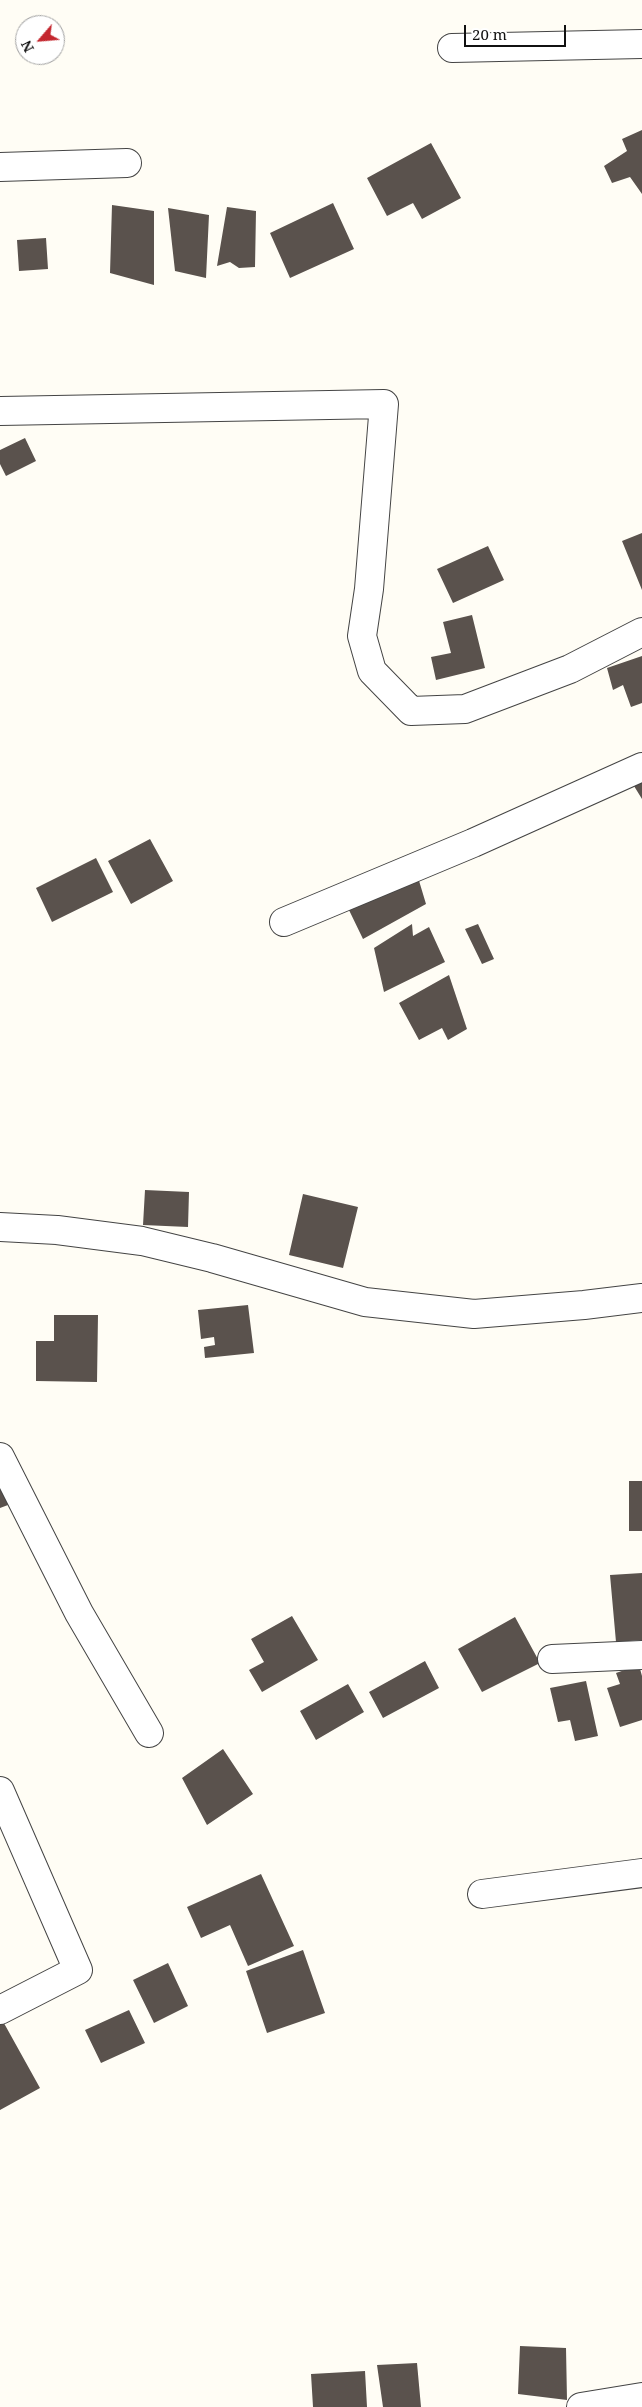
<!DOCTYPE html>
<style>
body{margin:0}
#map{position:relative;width:642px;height:2407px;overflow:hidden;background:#fffdf5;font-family:"Noto Serif",serif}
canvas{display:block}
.north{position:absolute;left:15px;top:15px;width:50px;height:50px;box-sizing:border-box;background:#fff;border:1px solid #a0a0a0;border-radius:50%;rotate:243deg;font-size:14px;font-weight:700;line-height:20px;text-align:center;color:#111}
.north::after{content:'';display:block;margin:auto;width:18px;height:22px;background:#c4262e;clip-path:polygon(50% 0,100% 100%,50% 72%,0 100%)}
.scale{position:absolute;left:464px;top:25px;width:102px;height:22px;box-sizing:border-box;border:2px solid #111;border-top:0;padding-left:6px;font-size:15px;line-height:18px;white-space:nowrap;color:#111;-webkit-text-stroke:4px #fff;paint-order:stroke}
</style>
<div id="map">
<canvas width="642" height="2407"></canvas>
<div class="north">N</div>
<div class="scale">20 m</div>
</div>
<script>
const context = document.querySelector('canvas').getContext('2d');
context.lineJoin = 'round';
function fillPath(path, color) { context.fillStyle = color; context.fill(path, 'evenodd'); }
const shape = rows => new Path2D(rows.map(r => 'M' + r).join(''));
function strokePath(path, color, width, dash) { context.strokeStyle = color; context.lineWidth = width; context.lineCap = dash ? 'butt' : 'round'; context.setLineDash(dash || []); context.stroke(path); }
fillPath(shape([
 [642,130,642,194,630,177,612,183,604,166,627,151,622,139],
 [431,143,461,198,422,219,413,203,387,216,367,178],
 [333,203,354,249,290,278,270,233],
 [112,205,154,211,154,285,110,273],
 [227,207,256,211,255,267,239,268,230,262,217,266],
 [168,208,209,215,206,278,175,271],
 [46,238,48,269,19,271,17,240],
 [25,438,36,461,6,476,0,464,0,450],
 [642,533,642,590,622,541],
 [488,546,504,580,453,603,437,569],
 [472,615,485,668,436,680,431,657,451,653,443,622],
 [642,656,642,703,631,707,623,685,613,690,607,668],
 [642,782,642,799,634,786],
 [150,839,173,881,131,904,108,861],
 [96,858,113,892,52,922,36,888],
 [417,874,426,904,363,939,348,908],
 [412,924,413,936,429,927,445,962,384,992,374,948],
 [478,924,494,959,482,964,465,929],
 [449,975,467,1029,448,1040,442,1028,419,1040,399,1003],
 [145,1190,189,1192,188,1227,143,1225],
 [303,1194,358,1207,343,1268,289,1255],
 [248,1305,254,1353,205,1358,204,1347,215,1345,214,1337,201,1339,198,1310],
 [54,1315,98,1315,97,1382,36,1381,36,1341,54,1341],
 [629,1481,642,1481,642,1531,629,1531],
 [0,1484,8,1505,0,1508],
 [642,1573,642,1640,616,1642,610,1575],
 [292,1616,318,1660,262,1692,249,1670,264,1662,251,1639],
 [515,1617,540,1663,482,1692,458,1649],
 [425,1661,439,1688,383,1718,369,1692],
 [639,1665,642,1676,642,1720,620,1727,607,1688,620,1684,616,1673],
 [586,1681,598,1736,575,1741,570,1720,558,1722,550,1688],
 [348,1684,364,1712,316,1740,300,1711],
 [223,1749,253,1794,207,1825,182,1778],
 [261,1874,294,1946,248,1966,230,1925,201,1938,187,1907],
 [303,1950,325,2013,267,2033,246,1971],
 [168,1963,188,2006,154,2023,133,1980],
 [129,2010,145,2043,101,2063,85,2030],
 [0,2016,40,2088,0,2110],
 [520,2346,566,2348,567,2400,518,2394],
 [417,2363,421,2407,383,2407,377,2365],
 [365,2371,367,2407,313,2407,311,2374]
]), '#5a524d');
const minor = shape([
 [452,48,642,44],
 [0,167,127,163],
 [0,411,384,404,369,589,362,636,372,671,411,711,465,709,570,669,642,632],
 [284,922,473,843,642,767],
 [0,1227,57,1230,142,1241,212,1258,365,1302,474,1314,584,1305,642,1298],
 [0,1457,79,1613,149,1733],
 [552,1659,642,1655],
 [0,1791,78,1970,0,2010],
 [482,1894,642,1873],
 [581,2407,642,2397]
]);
strokePath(minor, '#444', 30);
strokePath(minor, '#fff', 28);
</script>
